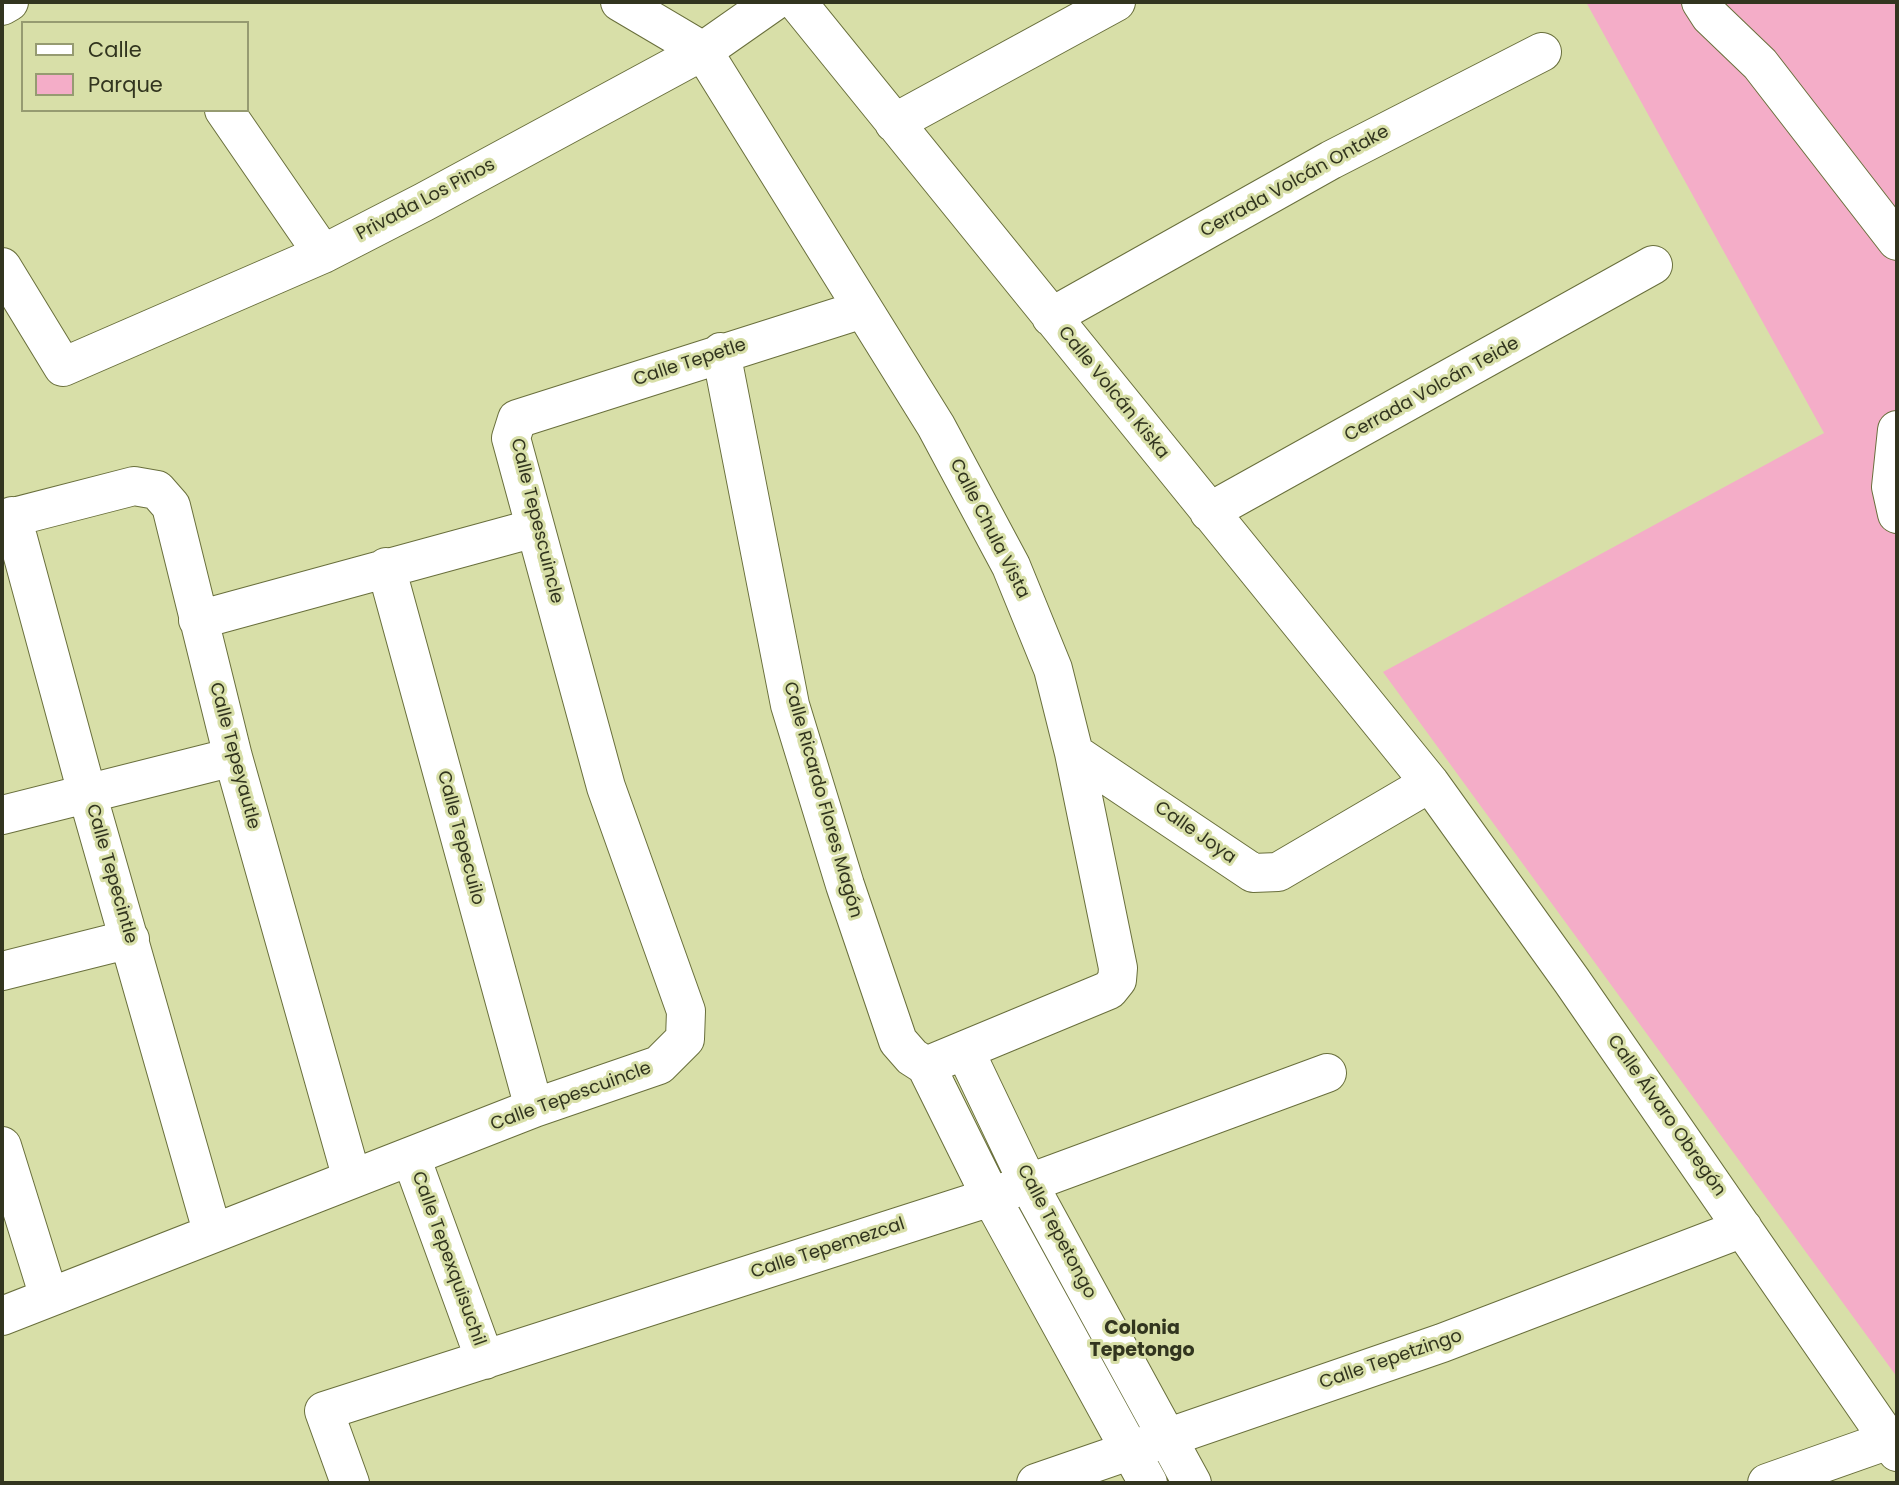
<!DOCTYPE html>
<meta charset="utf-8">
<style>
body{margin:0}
#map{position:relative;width:1899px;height:1485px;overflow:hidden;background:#d8dfa8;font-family:Poppins,sans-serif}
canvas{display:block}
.frame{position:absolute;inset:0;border:4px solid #32351f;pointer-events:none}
.legend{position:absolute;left:21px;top:21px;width:228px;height:91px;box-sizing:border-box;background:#d8dfa8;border:2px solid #969b71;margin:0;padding:9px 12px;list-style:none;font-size:21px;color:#32351f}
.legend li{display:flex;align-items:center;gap:14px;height:35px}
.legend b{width:35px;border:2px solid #969b71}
</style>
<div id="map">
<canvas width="1899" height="1485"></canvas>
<div class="frame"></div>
<ul class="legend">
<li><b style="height:9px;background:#fff"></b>Calle</li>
<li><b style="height:19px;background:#f4adc8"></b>Parque</li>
</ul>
</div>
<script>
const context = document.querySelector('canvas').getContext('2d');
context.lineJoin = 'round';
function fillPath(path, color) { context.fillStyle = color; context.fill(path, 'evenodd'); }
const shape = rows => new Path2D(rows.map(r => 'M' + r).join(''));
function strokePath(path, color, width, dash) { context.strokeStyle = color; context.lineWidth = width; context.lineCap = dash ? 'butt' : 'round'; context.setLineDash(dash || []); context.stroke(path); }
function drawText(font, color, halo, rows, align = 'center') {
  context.font = font + ' Poppins,sans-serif'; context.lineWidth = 6; context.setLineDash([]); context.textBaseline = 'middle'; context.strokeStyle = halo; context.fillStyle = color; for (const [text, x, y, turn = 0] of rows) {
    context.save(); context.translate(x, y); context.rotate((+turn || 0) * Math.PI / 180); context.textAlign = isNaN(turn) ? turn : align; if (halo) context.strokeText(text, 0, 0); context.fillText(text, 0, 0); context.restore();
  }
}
fillPath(shape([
 [1586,2,1897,2,1897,1377,1383,672,1824,433]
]), '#f4adc8');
const minor = shape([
 [620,2,703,51,936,426,1011,566,1053,669,1074,753,1118,968,1117,980,1109,990,926,1066],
 [797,2,1430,783,1572,981,1897,1452],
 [1701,2,1710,16,1760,64,1897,241],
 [2,6,9,2],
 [224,110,323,254],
 [894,123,1116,2],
 [2,267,63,367,323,254,424,202,703,51,773,2],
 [1051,317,1331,160,1542,52],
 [721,352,790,705,845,885,898,1041,912,1057,926,1066],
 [1897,430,1891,487,1897,514],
 [1209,512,1653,265],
 [12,516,87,793,212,1231],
 [2,520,134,486,157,490,171,506,233,757,352,1179],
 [386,567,534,1108],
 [198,620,535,528],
 [1074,753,1253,873,1278,872,1430,783],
 [2,815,233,757],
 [2,971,130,939],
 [965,1051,1028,1183,1192,1483],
 [926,1066,991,1197,1148,1483],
 [2,1146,49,1297],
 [411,1157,485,1360],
 [2,1316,534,1108,659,1065,685,1039,686,1011,606,787,511,438,517,419,863,309],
 [350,1483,324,1411,991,1197,1327,1073],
 [1036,1483,1442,1343,1743,1228],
 [1767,1483,1889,1440]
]);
strokePath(minor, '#696f3c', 40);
strokePath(minor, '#fff', 38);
drawText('18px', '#32351f', '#d8dfa8', [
 ["Cerrada Volcán Ontake",1295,182,-29],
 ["Privada Los Pinos",426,200,-28],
 ["Calle Tepetle",690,363,-18],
 ["Cerrada Volcán Teide",1432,390,-29],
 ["Calle Volcán Kiska",1113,393,51],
 ["Calle Tepescuincle",536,521,76],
 ["Calle Chula Vista",989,529,63],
 ["Calle Tepeyautle",234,756,75],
 ["Calle Ricardo Flores Magón",822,800,74],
 ["Calle Joya",1195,833,35],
 ["Calle Tepecuilo",460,838,75],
 ["Calle Tepecintle",111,874,74],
 ["Calle Tepescuincle",571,1097,-20],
 ["Calle Álvaro Obregón",1666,1116,55],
 ["Calle Tepetongo",1056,1232,62],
 ["Calle Tepemezcal",828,1249,-18],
 ["Calle Tepexquisuchil",448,1259,70],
 ["Calle Tepetzingo",1391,1360,-19]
]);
drawText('bold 19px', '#32351f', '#d8dfa8', [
 ["Colonia",1142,1329],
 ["Tepetongo",1142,1351]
]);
</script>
